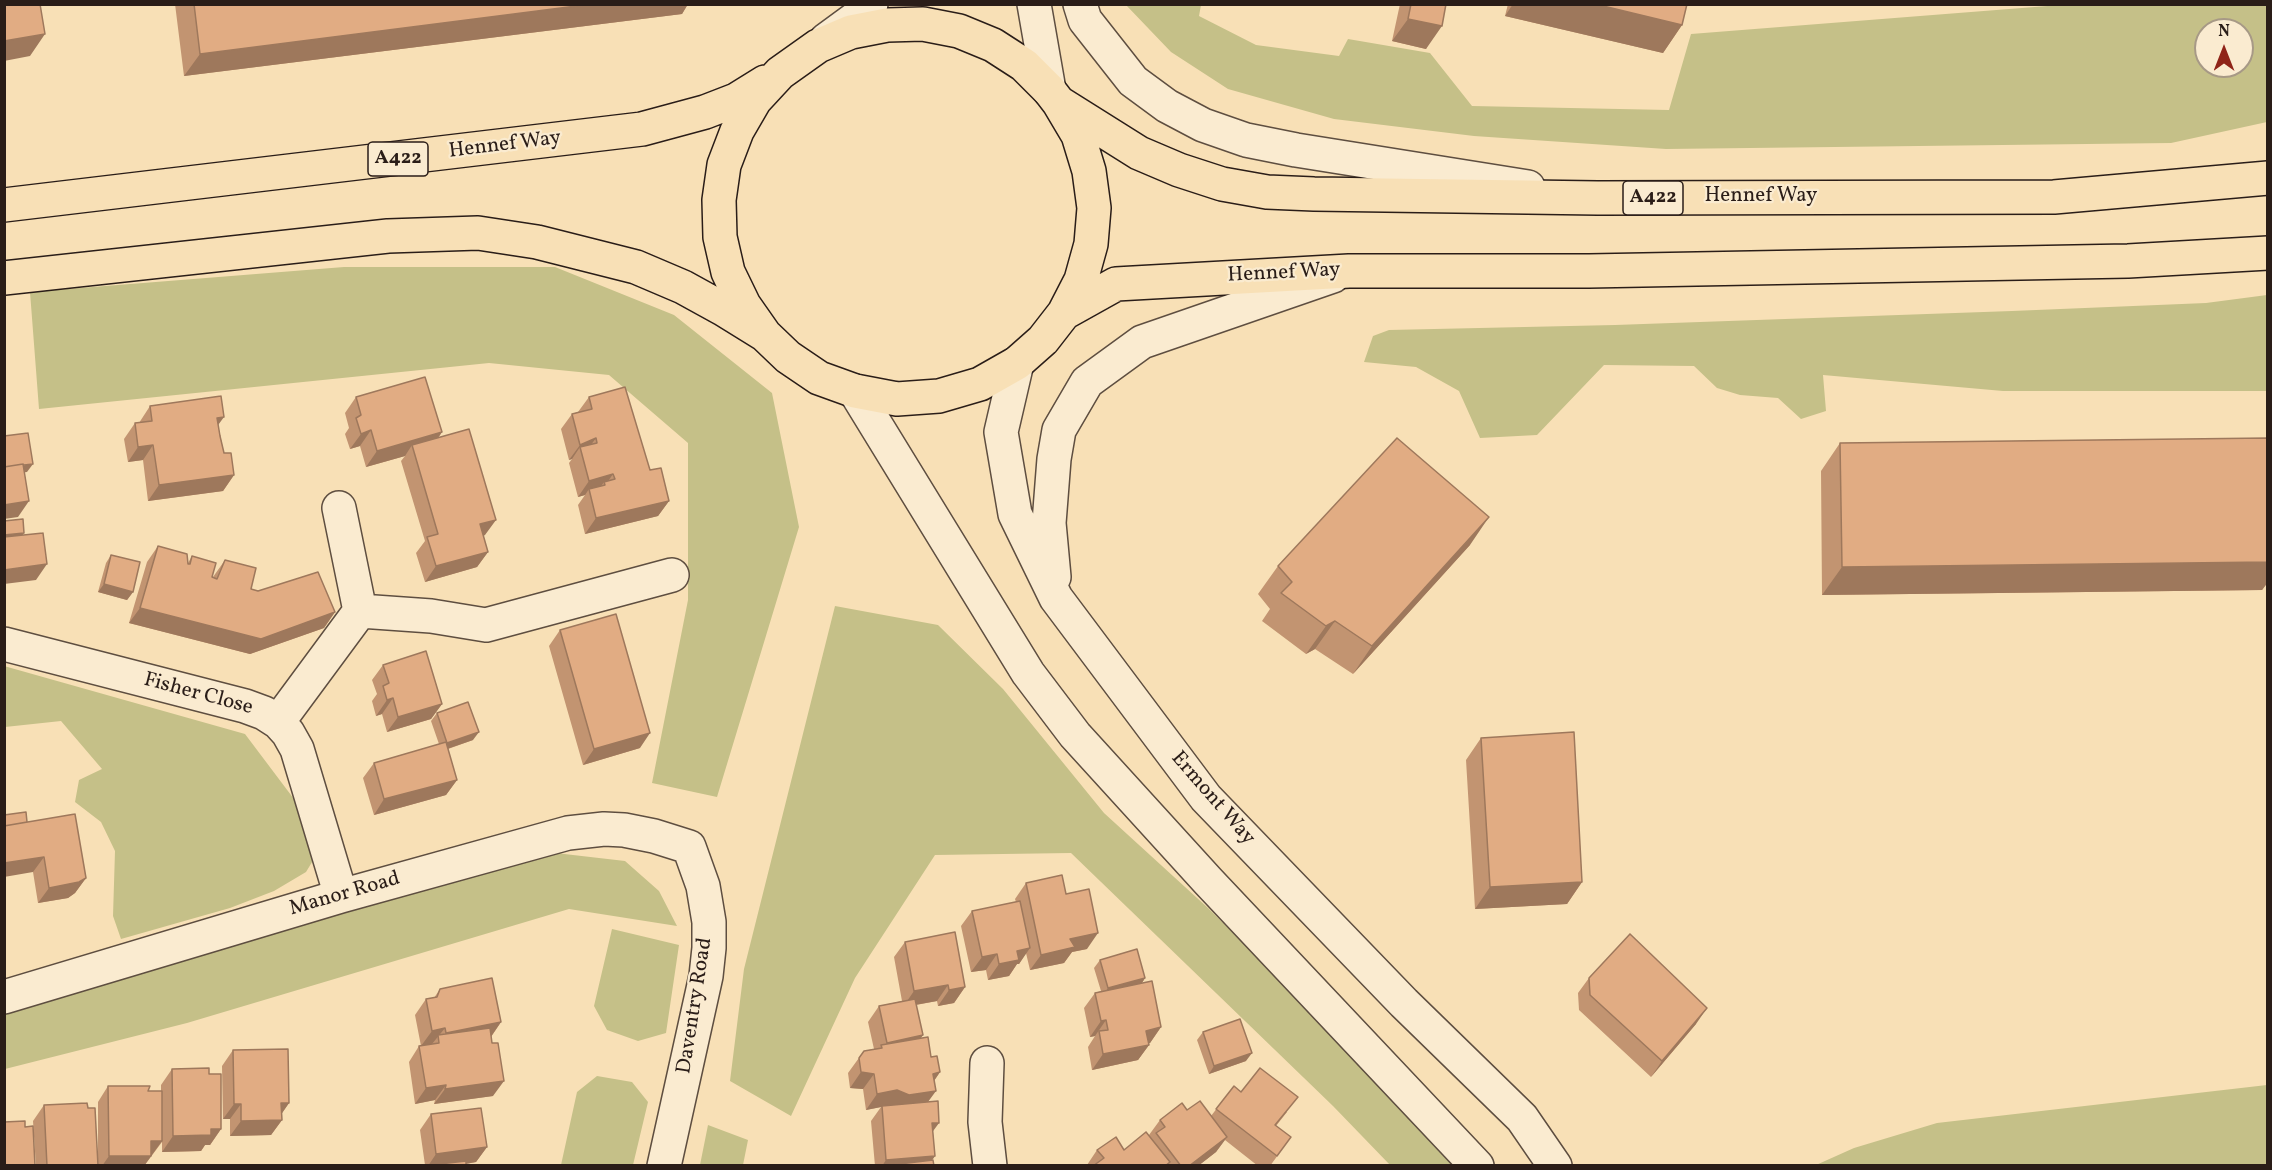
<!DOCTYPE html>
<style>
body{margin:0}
#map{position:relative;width:2272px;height:1170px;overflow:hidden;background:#f8e0b6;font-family:Vollkorn,serif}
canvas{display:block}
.frame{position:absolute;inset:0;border:6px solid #2a1d18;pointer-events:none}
.north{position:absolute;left:2194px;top:18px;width:60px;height:60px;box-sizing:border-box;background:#faebd0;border:2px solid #a79986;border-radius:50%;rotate:0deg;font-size:16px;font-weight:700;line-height:24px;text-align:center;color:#2a1d18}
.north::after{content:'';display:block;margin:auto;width:21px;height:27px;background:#8f2418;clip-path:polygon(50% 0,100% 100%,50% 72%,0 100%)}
</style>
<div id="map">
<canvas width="2272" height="1170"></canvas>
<div class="frame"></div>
<div class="north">N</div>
</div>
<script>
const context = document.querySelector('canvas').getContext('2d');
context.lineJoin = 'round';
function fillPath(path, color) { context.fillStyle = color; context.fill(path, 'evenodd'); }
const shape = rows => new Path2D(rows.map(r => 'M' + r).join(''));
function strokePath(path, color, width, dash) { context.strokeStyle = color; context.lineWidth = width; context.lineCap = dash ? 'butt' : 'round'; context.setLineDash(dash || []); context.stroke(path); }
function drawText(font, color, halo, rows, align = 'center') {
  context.font = font + ' Vollkorn,serif'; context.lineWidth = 4.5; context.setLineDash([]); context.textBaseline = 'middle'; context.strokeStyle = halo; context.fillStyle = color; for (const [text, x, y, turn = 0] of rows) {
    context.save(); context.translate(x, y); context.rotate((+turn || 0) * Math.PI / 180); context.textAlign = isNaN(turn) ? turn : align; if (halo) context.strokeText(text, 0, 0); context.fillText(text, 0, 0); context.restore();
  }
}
fillPath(shape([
 [1126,5,1201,5,1199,16,1256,45,1339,56,1348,39,1430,53,1472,106,1669,110,1691,34,2060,5,2267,5,2267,122,2171,143,1666,149,1474,136,1334,119,1228,89,1171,52],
 [2206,30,2242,30,2242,66,2206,66],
 [344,267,555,267,674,315,772,393,799,527,717,797,652,783,688,600,688,443,609,375,489,363,39,409,30,292],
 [2267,295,2267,391,2003,391,1823,375,1826,411,1801,419,1778,398,1740,395,1717,388,1694,366,1604,365,1537,435,1480,438,1459,391,1416,367,1364,362,1373,336,1389,330,1615,325,2012,311,2206,303],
 [835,606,938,625,1003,689,1104,813,1208,908,1430,1129,1460,1165,1390,1165,1333,1106,1071,853,935,855,855,978,791,1116,730,1081,744,969],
 [4,666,245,734,303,811,320,849,306,872,274,891,230,908,121,939,113,916,115,851,101,822,75,802,79,780,102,769,61,721,5,727],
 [547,852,625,861,659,891,677,926,569,909,187,1023,5,1069,5,1009],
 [612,929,679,945,666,1033,638,1041,607,1030,594,1006],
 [597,1076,632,1082,648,1102,633,1165,561,1165,577,1092],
 [2267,1085,2267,1165,1816,1165,1854,1148,1937,1123],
 [708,1125,748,1140,743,1165,700,1165]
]), '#c5c088');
const minor = shape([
 [1034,4,1049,90],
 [1080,4,1085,20,1133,81,1167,106,1203,125,1246,140,1296,150,1528,187],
 [826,40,856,18,871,4],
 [360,611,431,616,486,625,672,575],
 [4,644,245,706,264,713,278,722,288,733,297,749,341,896],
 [278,722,360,611,339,508],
 [4,997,341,896,568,833,604,829,624,830,654,836,689,847,703,886,709,922,709,948,706,976,664,1166],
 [987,1063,985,1122,990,1166]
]);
const tertiary = shape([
 [1017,363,1001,432,1015,514,1056,598,1206,798,1404,1003,1522,1118,1555,1166],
 [855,391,1028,673,1075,735,1208,881,1477,1166],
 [1054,577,1049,523,1054,459,1059,430,1087,382,1142,342,1333,276]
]);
const trunk = shape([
 [1061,104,1139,153,1179,170,1222,184,1267,192,1314,194,1598,198,2054,197,2268,178],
 [4,205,642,129,705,112,736,100,765,82],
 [4,278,388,236,478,233,537,242,636,267,683,287,723,309,765,335,788,357,819,378,855,391,897,399,939,396,980,384,1017,363,1043,340,1064,313,1081,280,1091,244,1094,208,1089,171,1078,135,1059,103,1049,90,1024,65,993,45,959,31,923,24,887,25,851,32,818,46,780,73,755,100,737,131,724,165,719,200,720,237,728,272,744,305,765,335],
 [1064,313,1116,284,1349,271,1589,271,2128,261,2268,253]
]);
strokePath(minor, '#5e4e40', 36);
strokePath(tertiary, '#5e4e40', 36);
strokePath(trunk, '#2a1d18', 36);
strokePath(minor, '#faebd0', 33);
strokePath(tertiary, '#faebd0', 33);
strokePath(trunk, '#f8e0b6', 33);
fillPath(shape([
 [175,4,688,4,682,14,184,76],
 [1400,4,1446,4,1426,49,1392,41],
 [1508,4,1687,4,1682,25,1663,53,1505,16],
 [356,397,442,432,438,438,485,535,483,536,488,552,477,567,425,582,416,553,425,541,401,461,405,456,366,467,360,446,350,449,345,434,349,428,345,413],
 [589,397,650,470,669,501,658,516,585,534,578,505,585,495,578,497,569,463,572,459,569,460,561,429,572,414,578,412],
 [150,406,218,425,224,453,234,475,223,491,148,501,143,460,128,462,124,439,135,423,139,423],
 [2268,438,2268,582,2262,590,1822,595,1821,471,1840,443],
 [1470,545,1353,674,1315,649,1306,654,1262,621,1270,609,1258,594,1278,566],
 [158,546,188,563,192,556,213,577,225,560,251,589,335,612,324,628,250,654,129,623,147,562],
 [111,555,133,592,127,600,98,592,106,563],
 [560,630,640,748,583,765,549,646],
 [383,665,442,704,431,719,387,732,382,714,376,716,372,701,377,694,372,680],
 [437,713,473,740,448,749,457,780,446,795,374,815,363,778,374,763,439,744,431,721],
 [1481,738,1582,882,1567,904,1475,909,1466,760],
 [27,822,86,878,75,893,68,898,38,903,33,872],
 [1026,883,1066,894,1087,949,1072,952,1064,963,1030,970,1026,953,1019,964,1017,964,1009,976,988,980,986,970,971,972,961,926,972,911,1016,902,1015,899],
 [905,942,965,987,954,1003,938,1006,937,1001,916,1005,923,1035,921,1038,940,1072,934,1081,928,1102,933,1132,935,1156,932,1160,934,1166,875,1166,871,1121,881,1107,866,1110,863,1089,850,1088,848,1073,864,1051,874,1049,868,1022,879,1006,902,1001,894,957],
 [1100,960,1145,978,1142,983,1161,1027,1150,1043,1148,1043,1149,1045,1138,1060,1092,1070,1088,1047,1095,1036,1090,1037,1084,1008,1095,993,1101,991,1094,968],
 [1589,978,1696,1024,1651,1077,1579,1010,1578,993],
 [440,989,501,1022,491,1037,493,1096,434,1104,435,1100,415,1104,409,1062,419,1046,421,1046,415,1015,426,999,434,998],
 [1203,1032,1246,1061,1209,1074,1197,1040],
 [233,1050,289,1103,282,1113,282,1120,271,1135,230,1136,230,1119,223,1119,222,1066],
 [172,1069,209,1074,221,1129,210,1145,205,1145,201,1151,162,1152,162,1142,144,1166,36,1166,33,1121,44,1105,88,1108,98,1160,98,1102,108,1086,148,1091,161,1091,161,1085],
 [1234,1086,1241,1092,1287,1112,1276,1126,1291,1137,1270,1166,1258,1166,1225,1140,1216,1152,1198,1166,1087,1165,1097,1150,1124,1150,1149,1135,1160,1120,1211,1116],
 [431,1114,487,1147,476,1162,466,1164,425,1165,420,1130]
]), '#c29471');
fillPath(shape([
 [592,4,688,4,682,14,184,76,200,54],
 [1513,4,1595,4,1682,25,1663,53,1505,16],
 [1408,19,1442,26,1426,49,1392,41],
 [45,34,30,56,4,61,4,41],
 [224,417,213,432,217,418],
 [371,430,360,446,350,449,361,434],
 [442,432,431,448,412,445,405,456,366,467,377,451],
 [596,438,585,453,580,447,572,459,569,460,580,445],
 [153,445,143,460,128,462,138,447],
 [33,464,27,472,4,475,4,468],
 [613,474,602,490,605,485,604,482,597,492,589,489,585,495,578,497,589,481],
 [234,475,223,491,148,501,159,485],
 [29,501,18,517,4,519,4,505],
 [669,501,658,516,585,534,596,518],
 [1489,517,1470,545,1353,674,1372,646],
 [496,520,485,535,469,540,480,524],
 [24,533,19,541,4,542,4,535],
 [488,552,477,567,425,582,436,566],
 [2268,562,2268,582,2262,590,1822,595,1842,567],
 [47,564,36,580,4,584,4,570],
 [104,584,133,592,127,600,98,592],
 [140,608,335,612,324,628,250,654,129,623],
 [1335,621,1315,649,1306,654,1326,626],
 [393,698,382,714,376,716,387,700],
 [442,704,431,719,387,732,398,717],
 [479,732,473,740,441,751,447,743],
 [650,733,640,748,583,765,594,749],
 [457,780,446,795,374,815,384,799],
 [44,857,33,872,4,877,4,863],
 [86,878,75,893,68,898,38,903,49,888],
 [1582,882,1567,904,1475,909,1490,887],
 [1098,933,1087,949,1072,952,1064,963,1030,970,1041,955,1070,939],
 [1030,948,1019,964,1017,964,1009,976,988,980,999,964,1017,951],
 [997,954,986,970,971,972,982,957],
 [1145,978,1140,986,1103,996,1108,988],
 [948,985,937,1001,903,1007,914,991],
 [965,987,954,1003,938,1006,949,990],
 [1707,1008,1696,1024,1651,1077,1662,1061],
 [1106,1020,1095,1036,1090,1037,1101,1021],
 [501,1022,490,1038,435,1049,446,1033],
 [1161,1027,1150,1043,1135,1046,1146,1031],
 [445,1028,432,1044,421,1046,432,1031],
 [923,1035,912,1050,876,1058,887,1043],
 [1149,1045,1138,1060,1092,1070,1103,1054],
 [1252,1053,1246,1061,1209,1074,1214,1066],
 [861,1072,874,1074,863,1089,850,1088],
 [940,1072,929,1088,933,1074],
 [504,1081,493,1096,434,1104,445,1089],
 [446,1085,435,1100,415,1104,426,1088],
 [897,1090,936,1091,925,1106,886,1106,866,1110,877,1094],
 [281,1103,289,1103,278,1119],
 [234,1104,241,1104,230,1119,223,1119],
 [282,1120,271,1135,230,1136,241,1121],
 [932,1123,939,1123,928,1138],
 [211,1129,221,1129,210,1145,205,1145,201,1151,162,1152,173,1136],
 [1227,1137,1216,1152,1198,1166,1189,1166],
 [151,1141,162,1141,144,1166,102,1166,109,1156],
 [487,1147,476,1162,453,1166,428,1166,436,1154],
 [935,1156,928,1166,882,1166,886,1160]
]), '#9e785c');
const building = shape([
 [4,4,40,4,45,34,4,41,4,4],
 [194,4,592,4,200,54,194,4],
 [1411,4,1446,4,1442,26,1408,19,1411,4],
 [1595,4,1687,4,1682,25,1595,4],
 [425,377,442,432,377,451,371,430,361,434,356,418,361,415,356,397,425,377],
 [625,387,650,470,661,468,669,501,596,518,589,489,605,485,604,482,615,479,613,474,589,481,580,447,597,443,596,438,580,445,572,414,592,409,589,397,625,387],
 [221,396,224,417,217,418,220,436,224,453,231,453,234,475,159,485,153,445,138,447,135,423,152,421,150,406,221,396],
 [469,429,496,520,480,524,488,552,436,566,427,537,438,534,412,445,469,429],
 [28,433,33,464,24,465,23,464,4,467,4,436,28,433],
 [1397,438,1489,517,1372,646,1335,621,1326,626,1281,593,1292,582,1278,566,1397,438],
 [2268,438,2268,562,1842,567,1840,443,2268,438],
 [23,464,29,501,4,505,4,467,23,464],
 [23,519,24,533,4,535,4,521,23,519],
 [43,533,47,564,4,570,4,537,43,533],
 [158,546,187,554,188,564,190,564,192,556,216,563,212,577,217,579,225,560,256,568,251,589,258,591,318,572,335,612,261,639,140,608,158,546],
 [111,555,140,562,133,592,104,584,111,555],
 [616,614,650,733,594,749,560,630,616,614],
 [426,651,442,704,398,717,393,698,387,700,383,686,389,683,383,665,426,651],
 [468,702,479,732,447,743,437,713,468,702],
 [1574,732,1582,882,1490,887,1481,738,1574,732],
 [446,742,457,780,384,799,374,763,446,742],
 [26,812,27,822,4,826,4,815,26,812],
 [75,814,86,878,79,882,49,888,44,857,4,863,4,826,75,814],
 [1062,875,1066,894,1089,889,1098,933,1070,939,1075,947,1041,955,1026,883,1062,875],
 [1020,901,1030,948,1017,951,1019,960,999,964,997,954,982,957,972,911,1020,901],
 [955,932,965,987,949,990,948,985,914,991,905,942,955,932],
 [1630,934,1707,1008,1662,1061,1590,995,1589,978,1630,934],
 [1137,949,1145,978,1108,988,1100,960,1137,949],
 [492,978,501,1022,446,1033,445,1028,432,1031,426,999,437,997,440,989,492,978],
 [1152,981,1161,1027,1146,1031,1149,1045,1103,1054,1099,1031,1108,1030,1106,1020,1101,1021,1095,993,1152,981],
 [915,999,923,1035,887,1043,879,1006,915,999],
 [1240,1019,1252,1053,1214,1066,1203,1032,1240,1019],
 [490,1028,492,1043,498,1043,504,1081,445,1089,446,1085,426,1088,419,1046,439,1043,438,1035,490,1028],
 [928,1037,931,1057,937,1056,940,1072,933,1074,936,1091,909,1095,897,1090,877,1094,874,1074,861,1072,859,1058,864,1051,882,1048,881,1045,928,1037],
 [288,1049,289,1103,281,1103,282,1120,241,1121,241,1104,234,1104,233,1050,288,1049],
 [209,1068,209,1074,221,1074,221,1129,211,1129,211,1135,173,1136,172,1069,209,1068],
 [1260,1068,1298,1097,1275,1125,1291,1137,1277,1156,1216,1109,1234,1086,1241,1092,1260,1068],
 [108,1086,150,1086,148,1091,162,1091,162,1141,151,1141,151,1156,109,1156,108,1086],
 [938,1101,939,1123,932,1123,935,1156,886,1160,882,1106,938,1101],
 [1200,1101,1227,1137,1189,1166,1181,1166,1156,1133,1165,1127,1160,1120,1182,1103,1187,1110,1200,1101],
 [87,1103,88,1108,95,1108,98,1166,47,1166,44,1105,87,1103],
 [481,1108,487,1147,436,1154,431,1114,481,1108],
 [25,1121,25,1127,33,1126,35,1166,4,1166,4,1122,25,1121],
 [1146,1132,1170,1162,1165,1166,1093,1166,1104,1158,1097,1150,1116,1137,1124,1150,1146,1132],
 [933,1160,934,1166,883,1166,933,1160],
 [466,1161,466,1166,422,1166,466,1161]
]);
fillPath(building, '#e1ac83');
strokePath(building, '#9e785c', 1.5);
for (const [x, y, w] of [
 [398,159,60],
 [1653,198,60]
]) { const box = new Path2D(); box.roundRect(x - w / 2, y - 17, w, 34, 4.5); context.fillStyle = '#faebd0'; context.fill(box); strokePath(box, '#2a1d18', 1.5); }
drawText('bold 20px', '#2a1d18', null, [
 ["A422",398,159],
 ["A422",1653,198]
]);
drawText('21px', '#2a1d18', '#faebd0', [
 ["Hennef Way",505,146,-7],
 ["Hennef Way",1761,197],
 ["Hennef Way",1284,274,-3],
 ["Fisher Close",198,695,15],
 ["Ermont Way",1212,799,49],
 ["Manor Road",345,895,-16],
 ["Daventry Road",696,1006,-81]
]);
</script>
